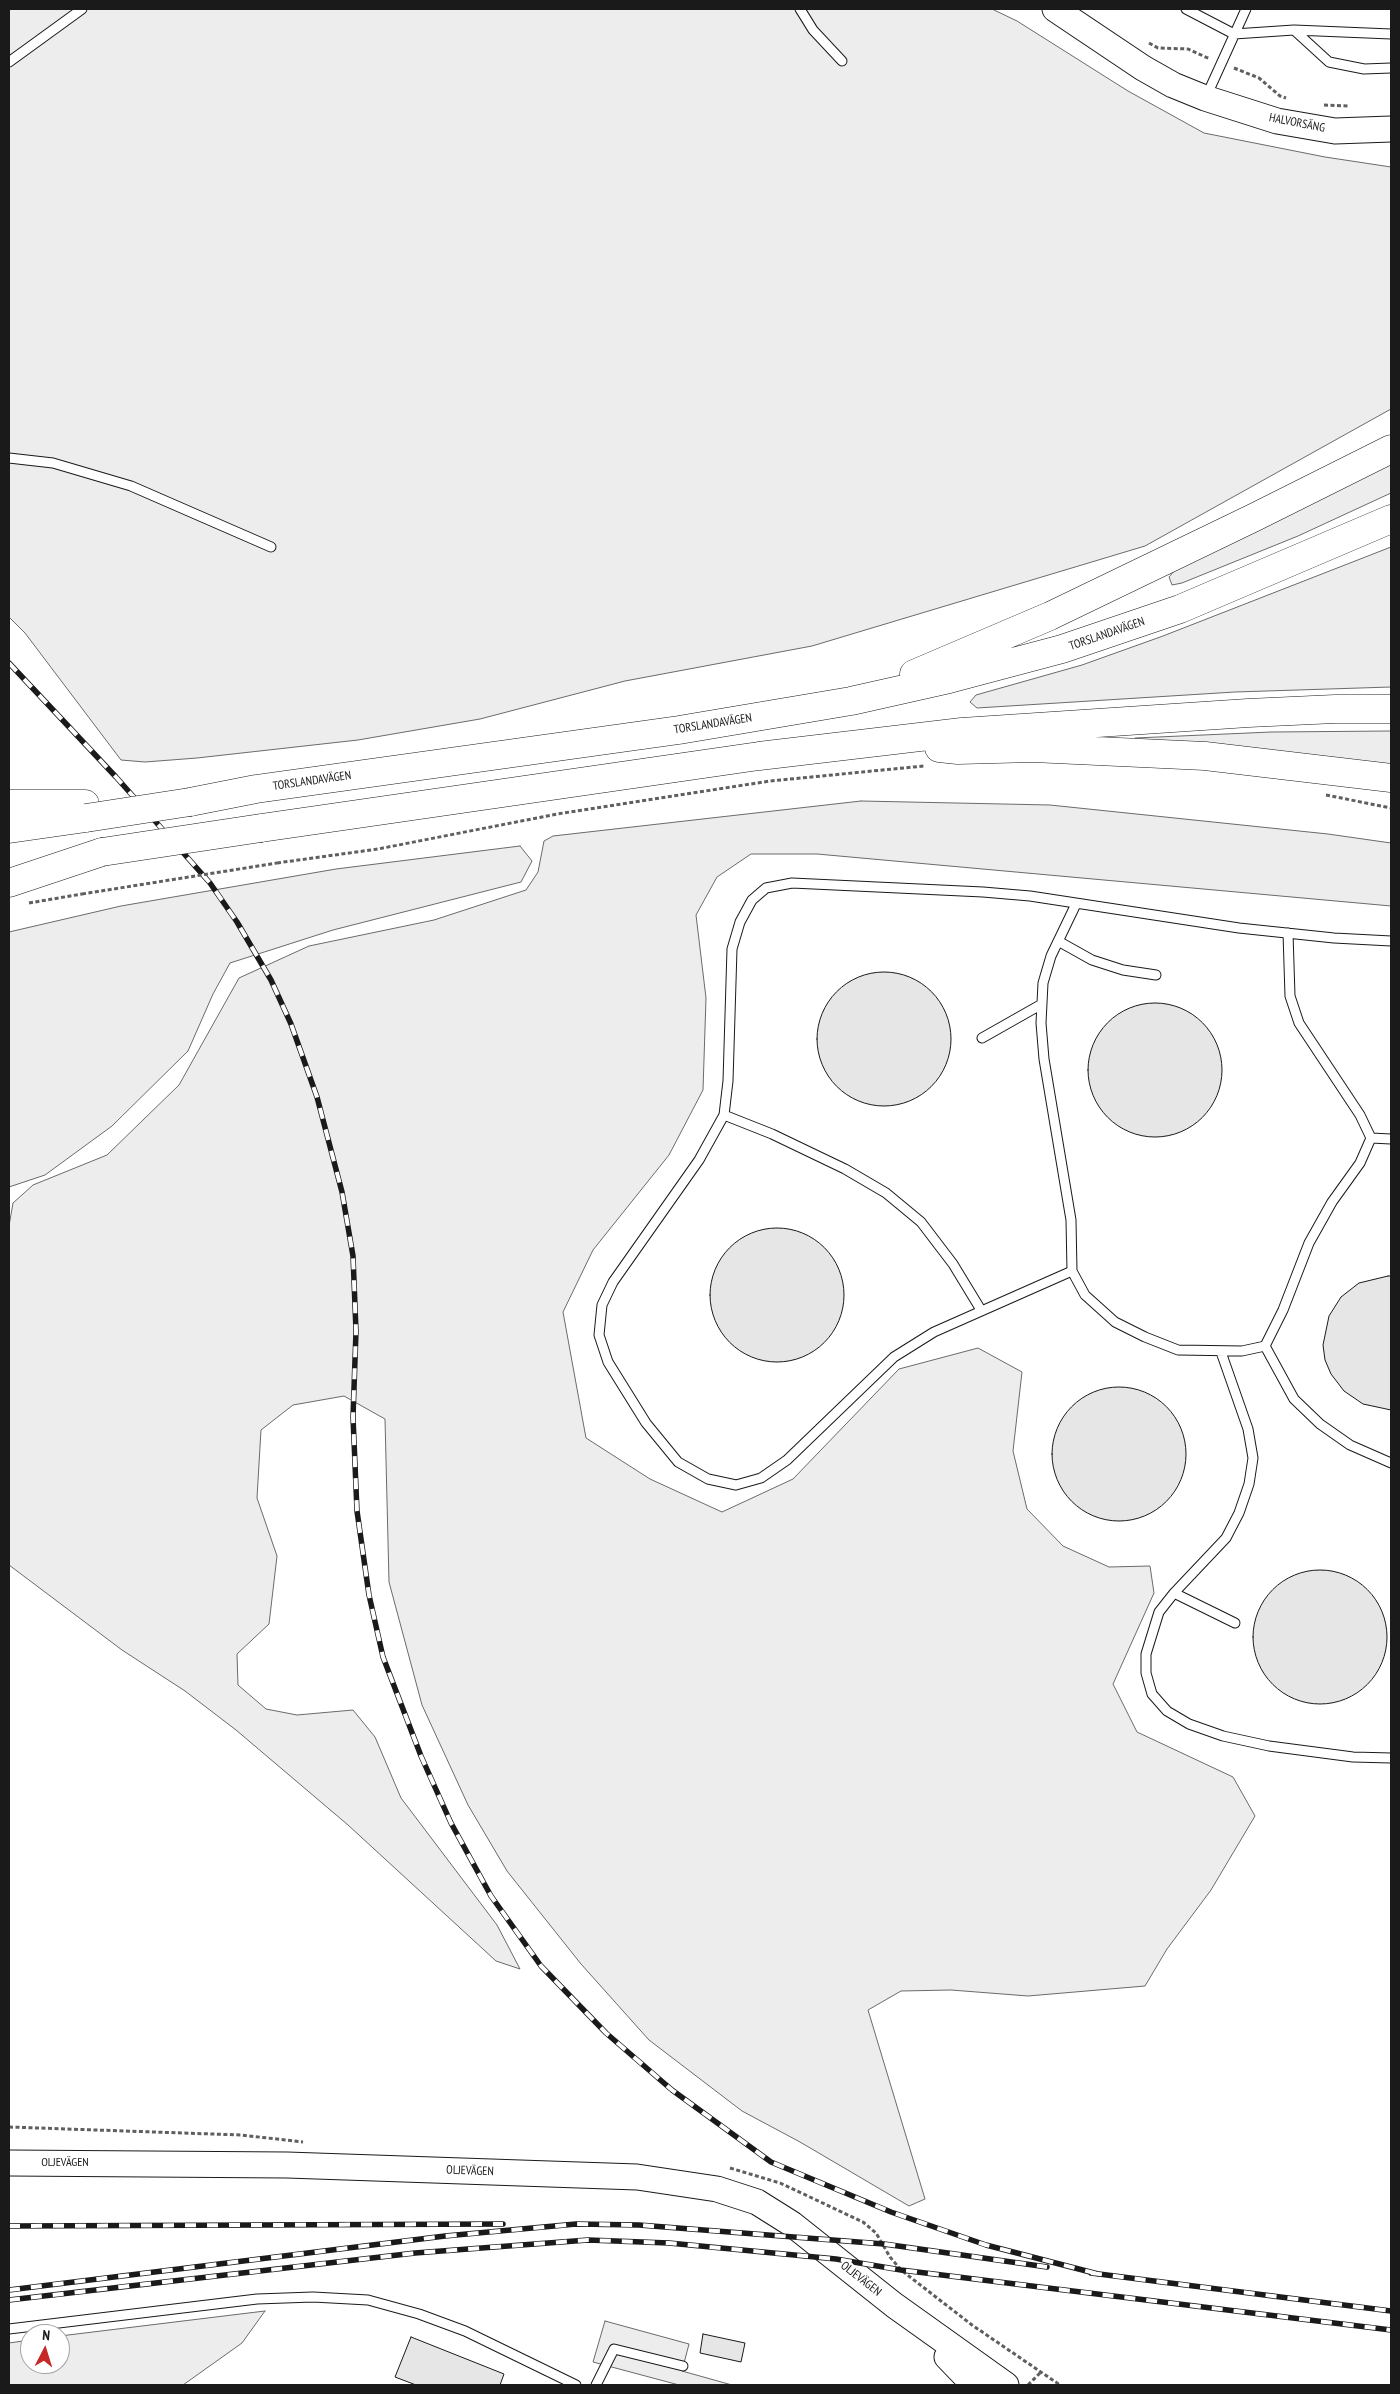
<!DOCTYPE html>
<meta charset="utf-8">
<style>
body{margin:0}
#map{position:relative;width:1400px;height:2394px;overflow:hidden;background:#fff;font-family:"PT Sans Narrow",sans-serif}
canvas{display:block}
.frame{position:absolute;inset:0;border:10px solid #1a1a1a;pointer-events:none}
.north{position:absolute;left:20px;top:2324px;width:50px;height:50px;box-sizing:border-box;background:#fff;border:1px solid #a3a3a3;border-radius:50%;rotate:5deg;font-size:14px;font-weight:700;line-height:20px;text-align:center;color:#1a1a1a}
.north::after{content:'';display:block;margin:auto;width:18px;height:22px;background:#c62828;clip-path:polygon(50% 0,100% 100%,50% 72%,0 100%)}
</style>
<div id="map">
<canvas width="1400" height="2394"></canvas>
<div class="frame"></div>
<div class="north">N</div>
</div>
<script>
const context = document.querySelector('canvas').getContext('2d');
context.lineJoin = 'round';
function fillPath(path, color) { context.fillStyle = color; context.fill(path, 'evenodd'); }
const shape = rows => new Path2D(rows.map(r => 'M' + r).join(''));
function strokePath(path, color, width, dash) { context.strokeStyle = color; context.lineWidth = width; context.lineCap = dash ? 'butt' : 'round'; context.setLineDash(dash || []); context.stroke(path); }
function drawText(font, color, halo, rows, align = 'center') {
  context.font = font + ' "PT Sans Narrow",sans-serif'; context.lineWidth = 4; context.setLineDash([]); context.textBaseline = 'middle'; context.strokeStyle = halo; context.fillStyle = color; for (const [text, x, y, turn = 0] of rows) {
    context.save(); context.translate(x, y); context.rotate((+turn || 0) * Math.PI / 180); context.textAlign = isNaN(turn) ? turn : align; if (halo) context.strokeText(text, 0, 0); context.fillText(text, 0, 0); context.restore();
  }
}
const built = shape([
 [9,9,992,9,1017,21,1128,91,1204,133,1325,157,1391,167,1391,409,1145,546,812,646,625,681,480,719,358,740,197,758,145,762,121,760,25,633,9,617,9,9],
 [1391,458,1391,493,1298,536,1182,583,1172,585,1169,577,1175,570,1391,458],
 [1391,547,1391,687,1235,692,977,708,970,702,976,695,1082,665,1163,636,1391,547],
 [1391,731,1391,768,1136,742,1135,738,1271,732,1391,731],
 [861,801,1050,805,1328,834,1391,843,1391,906,817,854,751,854,717,877,696,915,706,998,703,1090,669,1155,593,1250,563,1312,586,1438,650,1479,722,1512,793,1479,899,1369,978,1348,1022,1372,1013,1451,1027,1509,1063,1546,1109,1567,1150,1566,1154,1593,1113,1684,1137,1732,1233,1777,1255,1816,1211,1890,1167,1949,1145,1986,1028,1996,951,1990,901,1991,868,2010,925,2199,909,2206,800,2142,742,2111,649,2040,581,1964,507,1871,468,1805,422,1705,389,1582,385,1419,344,1396,293,1405,261,1430,257,1498,277,1556,269,1624,237,1654,238,1685,266,1709,297,1715,353,1710,375,1737,401,1798,497,1925,520,1969,496,1961,348,1825,236,1730,185,1691,122,1650,9,1565,9,1226,13,1203,33,1185,107,1155,179,1085,239,978,309,946,434,920,526,890,538,872,544,841,553,836,861,801],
 [520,846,532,861,521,882,333,930,230,963,213,994,188,1051,112,1126,45,1175,9,1187,9,932,121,906,336,869,520,846],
 [265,2311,242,2343,183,2385,9,2385,9,2343,30,2340,30,2364,60,2364,60,2336,265,2311],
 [605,2321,689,2344,682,2371,732,2385,679,2385,593,2362,605,2321]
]);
fillPath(built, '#ededed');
strokePath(built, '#6a6a6a', 1);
const building = shape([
 '817 1039a67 67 0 1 1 134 0a67 67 0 1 1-134 0Z',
 '1088 1070a67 67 0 1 1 134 0a67 67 0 1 1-134 0Z',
 '710 1295a67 67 0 1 1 134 0a67 67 0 1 1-134 0Z',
 [1388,1276,1391,1276,1391,1410,1363,1404,1344,1391,1331,1374,1325,1360,1323,1345,1329,1316,1341,1297,1359,1283,1388,1276],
 '1052 1454a67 67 0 1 1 134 0a67 67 0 1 1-134 0Z',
 '1253 1637a67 67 0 1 1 134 0a67 67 0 1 1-134 0Z',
 [703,2334,745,2343,741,2362,700,2353,703,2334],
 [411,2337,504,2374,500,2385,416,2385,395,2377,411,2337]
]);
fillPath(building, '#e6e6e6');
strokePath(building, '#1a1a1a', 1);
const lane = shape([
 [800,9,813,30,842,61],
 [1186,9,1234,34,1294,30,1391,34],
 [1294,30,1329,62,1364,69,1391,68],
 [9,62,82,9],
 [1206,97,1246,9],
 [9,458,53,463,131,486,271,547],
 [1076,904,1051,956,1043,983,1041,1023,1044,1059,1071,1220,1072,1271,1085,1295,1115,1322,1145,1337,1178,1350,1242,1351,1265,1346,1283,1310,1309,1243,1332,1202,1360,1163,1371,1138,1360,1115,1299,1023,1290,996,1288,933],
 [1058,941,1092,960,1123,970,1156,975],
 [982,1038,1042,1004],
 [724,1115,772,1134,845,1169,886,1193,921,1222,953,1264,981,1310],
 [1371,1138,1391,1139],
 [1072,1271,934,1332,894,1357,787,1460,761,1478,736,1485,708,1479,678,1462,646,1423,608,1362,599,1335,602,1305,613,1282,699,1160,724,1115,728,1081,732,949,740,922,752,900,766,888,792,883,983,892,1030,896,1239,928,1334,938,1391,941],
 [1265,1346,1294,1399,1320,1424,1350,1445,1391,1463],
 [1221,1352,1248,1429,1253,1458,1249,1484,1239,1513,1226,1538,1174,1593,1159,1612,1146,1654,1146,1673,1152,1694,1167,1711,1189,1724,1223,1736,1269,1746,1353,1757,1391,1758],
 [1174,1593,1235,1623],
 [9,2329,257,2299,313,2297,368,2300,419,2314,465,2331,576,2385],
 [596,2385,614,2349,683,2366]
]);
const secondary = shape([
 [1055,9,1143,68,1173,85,1205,98,1277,121,1335,131,1391,129],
 [9,2163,287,2165,637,2177,717,2189,757,2202,792,2224,894,2305,1006,2385],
 [947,2357,974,2385]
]);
const primary = shape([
 [914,674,1050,616,1253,518,1391,449],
 [939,748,958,750,1033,748,1205,756,1391,778],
 [190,802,256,789,679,730,851,701,949,679,1062,649,1180,609,1391,519],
 [9,804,85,804],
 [261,828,759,756,962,732,1248,713,1335,709,1391,709],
 [9,829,86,818],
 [9,883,102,852]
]);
strokePath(lane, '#1a1a1a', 11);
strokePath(secondary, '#1a1a1a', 27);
strokePath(primary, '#1a1a1a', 29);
strokePath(shape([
 [1149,43,1158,48,1188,49,1210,59],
 [1234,68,1259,78,1280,96,1286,98],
 [1324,105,1348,106],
 [1326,795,1391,808],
 [277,863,378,849,557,814,770,781,924,766],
 [29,903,82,894],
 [9,2127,241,2135,303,2142],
 [730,2168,780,2183,863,2222,876,2233,890,2257,901,2270,972,2325,1060,2385],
 [1028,2385,1041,2372]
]), '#5f5f5f', 3, [4, 2.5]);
strokePath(lane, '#fff', 9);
strokePath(secondary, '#fff', 25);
strokePath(primary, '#fff', 28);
const rail = shape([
 [9,663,116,777,210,883,237,922,271,980,291,1024,317,1097,342,1192,353,1256,356,1331,353,1417,357,1511,369,1595,383,1657,421,1756,451,1823,491,1896,541,1966,606,2033,672,2090,771,2162,891,2212,986,2245,1098,2274],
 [9,2226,503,2224],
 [1091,2273,1391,2311],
 [9,2290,445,2236,576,2224,639,2225,884,2244,1047,2267],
 [9,2300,415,2253,588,2240,669,2243,836,2259,901,2270,1391,2330]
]);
strokePath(rail, '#1a1a1a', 5.5);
strokePath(rail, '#fff', 4, [11]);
const primaryBridge = shape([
 [86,818,190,802],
 [102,852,261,828]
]);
strokePath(primaryBridge, '#1a1a1a', 29, []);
strokePath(shape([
 [82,894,277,863]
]), '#5f5f5f', 3, [4, 2.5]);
strokePath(primaryBridge, '#fff', 28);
drawText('12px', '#1a1a1a', '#fff', [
 ["HALVORSÄNG",1297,123,11],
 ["TORSLANDAVÄGEN",1107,634,-19],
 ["TORSLANDAVÄGEN",713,724,-9],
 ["TORSLANDAVÄGEN",312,781,-8],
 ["OLJEVÄGEN",65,2163],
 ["OLJEVÄGEN",470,2171,2],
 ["OLJEVÄGEN",861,2279,38]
]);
</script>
